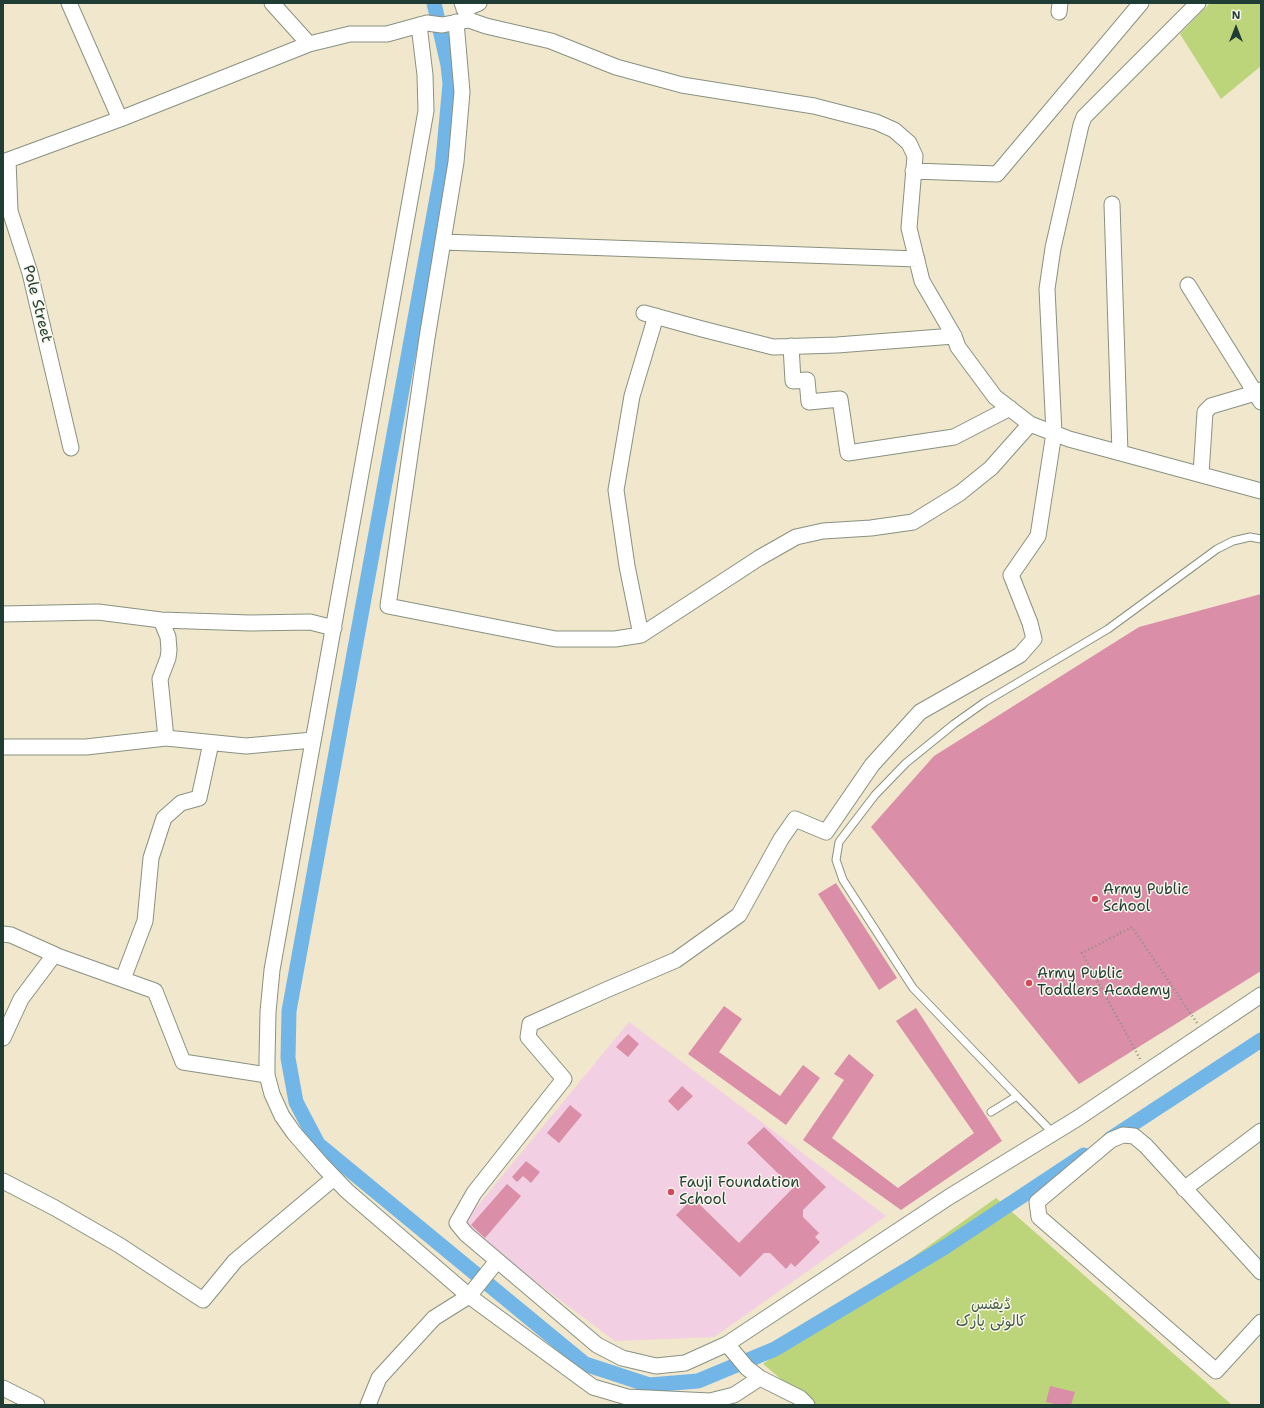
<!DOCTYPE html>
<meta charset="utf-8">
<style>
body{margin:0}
#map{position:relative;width:1264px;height:1408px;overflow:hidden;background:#f0e7cc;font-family:"Shantell Sans",sans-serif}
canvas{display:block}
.frame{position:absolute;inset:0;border:4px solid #1f3d34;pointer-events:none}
.north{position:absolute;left:1216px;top:8px;width:40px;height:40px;-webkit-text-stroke:3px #fbf7ec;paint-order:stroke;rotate:0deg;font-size:11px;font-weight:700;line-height:16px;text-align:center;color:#1f3d34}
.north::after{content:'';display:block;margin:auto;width:14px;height:18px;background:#1f3d34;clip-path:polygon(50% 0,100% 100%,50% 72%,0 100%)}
</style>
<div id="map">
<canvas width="1264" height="1408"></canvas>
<div class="frame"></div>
<div class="north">N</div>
</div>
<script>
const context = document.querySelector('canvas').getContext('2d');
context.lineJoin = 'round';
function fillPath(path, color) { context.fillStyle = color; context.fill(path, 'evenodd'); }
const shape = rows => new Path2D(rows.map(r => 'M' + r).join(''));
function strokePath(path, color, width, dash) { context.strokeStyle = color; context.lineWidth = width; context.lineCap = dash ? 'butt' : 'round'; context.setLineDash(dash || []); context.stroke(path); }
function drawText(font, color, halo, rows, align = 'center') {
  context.font = font + ' "Shantell Sans","Playpen Sans Arabic",sans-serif'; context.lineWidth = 3; context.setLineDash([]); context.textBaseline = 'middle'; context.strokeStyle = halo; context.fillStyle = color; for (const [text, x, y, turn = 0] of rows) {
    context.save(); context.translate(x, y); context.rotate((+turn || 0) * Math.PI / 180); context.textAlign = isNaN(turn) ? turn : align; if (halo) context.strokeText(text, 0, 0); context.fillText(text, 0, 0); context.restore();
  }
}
fillPath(shape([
 [629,1022,886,1216,714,1337,615,1341,461,1226]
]), '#f2cfe2');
fillPath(shape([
 [1210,3,1261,3,1261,66,1221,99,1180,34],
 [996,1198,1232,1405,812,1405,763,1364]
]), '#bdd57a');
strokePath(shape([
 [434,3,448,65,450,84,442,170,289,1011,288,1058,296,1102,318,1144,585,1364,649,1385,698,1381,775,1349,945,1247,1084,1155],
 [1110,1139,1261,1040]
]), '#72b6e8', 15);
fillPath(shape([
 [1261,594,1261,971,1079,1084,871,827,934,756,1139,627],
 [836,883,897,978,879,990,818,894],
 [724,1006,742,1019,719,1052,780,1096,803,1065,820,1078,786,1125,688,1054],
 [916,1008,1002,1141,901,1210,803,1140,844,1080,834,1074,849,1054,874,1075,832,1138,898,1188,974,1133,896,1021],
 [628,1034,639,1044,628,1057,616,1047],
 [682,1086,693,1096,678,1111,668,1101],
 [570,1105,582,1115,559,1143,547,1133],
 [764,1127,826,1187,803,1210,803,1217,819,1233,815,1237,820,1242,795,1267,791,1263,786,1269,770,1253,764,1253,740,1277,676,1215,693,1198,739,1243,793,1188,747,1143],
 [526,1161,540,1172,531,1183,523,1176,517,1182,512,1177],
 [507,1184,521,1196,485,1238,471,1225],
 [1050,1386,1075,1392,1071,1405,1058,1405,1046,1402]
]), '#da8ea8');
const lane = shape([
 [1017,1096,1054,1134],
 [991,1112,1017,1096,913,988,843,880,836,860,839,842,875,795,906,763,954,724,985,702,1108,629,1217,549,1233,541,1250,537,1261,539]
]);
const street = shape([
 [69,3,120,119],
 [272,3,309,44],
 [462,3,469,20],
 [1198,3,1084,117,1081,125,1053,248,1047,289,1054,433,1038,536,1011,575,1030,623,1034,639,1020,655,920,712,872,765,826,832,795,819,781,839,739,915,676,960,606,990,530,1024,528,1037,564,1079,474,1193,457,1223,466,1234,597,1345,622,1358,656,1366,685,1363,727,1344,949,1197,1078,1118,1261,995],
 [464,9,479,3],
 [1059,12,1060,3],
 [456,22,462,92,456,162,427,338,388,606,556,639,615,639,641,635,759,558,796,537,823,531,871,528,913,522,960,493,991,468,1030,424],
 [419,25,425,75,426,111,272,970,268,1012,267,1060,267,1075,272,1094,282,1116,294,1133,322,1165,347,1191,469,1296,593,1387,627,1397,710,1401,734,1395,760,1378],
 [8,160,10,211,30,273,71,448],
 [3,162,120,119,309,44,350,34,387,34,427,23,442,25,469,20,486,26,551,41,616,67,682,85,814,106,876,122,894,130,909,143,915,156,909,228,922,281,954,336,958,347,995,397,1030,424,1069,439,1261,491],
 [913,171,997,174,1141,3],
 [1112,204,1120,453],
 [443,242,917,259],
 [1188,285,1261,402],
 [644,313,702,329,773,347,837,345,954,336],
 [791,346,793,381,807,380,809,402,840,399,848,453,954,437,1010,408],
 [1201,474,1205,412,1211,406,1255,393,1261,390],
 [3,614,98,612,161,620,250,623,310,622,334,628],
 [161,620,168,637,169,650,168,658,160,679,166,738],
 [641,635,627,566,616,490,632,396,656,316],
 [3,747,86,747,166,738,246,746,313,740],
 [3,934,11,935,60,957,155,991,183,1062,267,1075],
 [123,979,145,921,151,858,164,818,181,803,199,798,211,743],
 [3,1038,21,999,54,955],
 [3,1181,55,1208,119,1245,203,1300,235,1261,334,1178],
 [1184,1189,1261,1131],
 [1261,1272,1146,1146,1134,1136,1123,1135,1111,1140,1037,1202,1039,1217,1216,1371,1261,1322],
 [727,1344,747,1368,760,1378,800,1398,807,1405],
 [3,1388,37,1405],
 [368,1405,379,1378,434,1318,469,1296,497,1261]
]);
strokePath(lane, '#889280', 9);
strokePath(street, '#889280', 17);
strokePath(shape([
 [1140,1059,1082,953,1132,927,1197,1023]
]), '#889280', 2.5, [1, 3]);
strokePath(lane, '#fff', 7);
strokePath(street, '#fff', 15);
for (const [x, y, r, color] of [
 [1095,899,4,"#d1495b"],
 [1029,983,4,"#d1495b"],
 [671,1192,4,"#d1495b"]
]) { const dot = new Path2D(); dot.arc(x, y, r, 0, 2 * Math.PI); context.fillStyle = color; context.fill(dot); strokePath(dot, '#fbf7ec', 1.5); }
drawText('15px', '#1f3d34', '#fbf7ec', [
 ["Pole Street",37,304,76]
]);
drawText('15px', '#1f3d34', '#fbf7ec', [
 ["Army Public",1103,890],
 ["School",1103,907],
 ["Army Public",1037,974],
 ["Toddlers Academy",1037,991],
 ["Fauji Foundation",679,1183],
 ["School",679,1200]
], 'left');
drawText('15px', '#3f5b42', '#fbf7ec', [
 ["ڈیفنس",991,1305],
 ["کالونی پارک",991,1322]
]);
</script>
